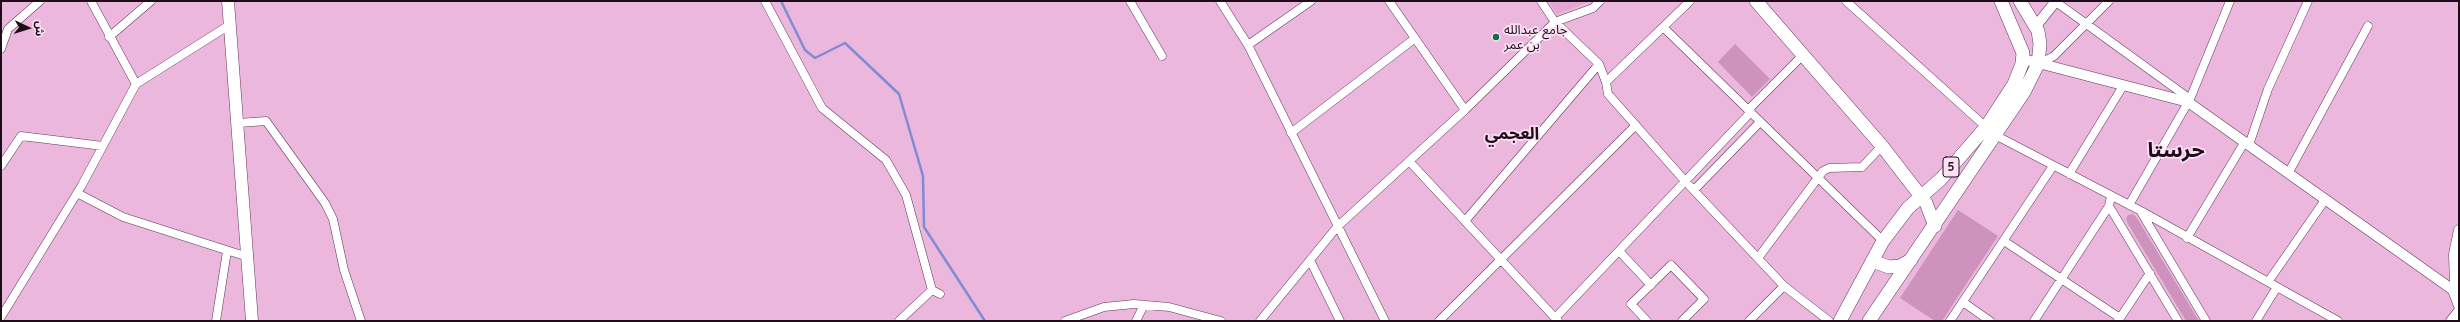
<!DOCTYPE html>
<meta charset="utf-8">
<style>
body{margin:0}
#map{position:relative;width:2460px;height:322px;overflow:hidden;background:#ebb7dc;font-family:Quicksand,"Noto Sans Arabic",sans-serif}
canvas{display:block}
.frame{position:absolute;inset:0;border:2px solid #1e0c19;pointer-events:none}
.north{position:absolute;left:8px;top:8px;width:40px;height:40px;-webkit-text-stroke:3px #fce1f4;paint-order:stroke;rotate:94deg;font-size:11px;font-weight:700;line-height:16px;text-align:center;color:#1e0c19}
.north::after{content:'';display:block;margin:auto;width:14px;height:18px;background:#1e0c19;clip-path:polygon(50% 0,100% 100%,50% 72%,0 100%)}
</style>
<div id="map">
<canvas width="2460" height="322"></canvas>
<div class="frame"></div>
<div class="north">ش</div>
</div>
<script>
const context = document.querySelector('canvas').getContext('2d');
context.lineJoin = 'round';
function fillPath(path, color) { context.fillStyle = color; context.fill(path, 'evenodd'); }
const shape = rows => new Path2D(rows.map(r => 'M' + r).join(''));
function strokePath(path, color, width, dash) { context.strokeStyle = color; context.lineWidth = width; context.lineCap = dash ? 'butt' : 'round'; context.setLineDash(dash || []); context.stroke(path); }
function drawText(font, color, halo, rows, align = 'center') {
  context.font = font + ' Quicksand,"Noto Sans Arabic",sans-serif'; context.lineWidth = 3.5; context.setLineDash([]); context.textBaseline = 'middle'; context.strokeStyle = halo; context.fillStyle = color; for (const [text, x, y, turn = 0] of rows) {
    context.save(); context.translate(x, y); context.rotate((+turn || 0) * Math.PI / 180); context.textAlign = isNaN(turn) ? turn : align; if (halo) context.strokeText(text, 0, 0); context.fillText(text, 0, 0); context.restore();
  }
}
fillPath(shape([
 [1549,1,1591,1,1557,14]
]), '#e2a8d1');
fillPath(shape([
 [1735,44,1770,79,1752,97,1718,62],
 [1958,210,1998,236,1942,321,1935,321,1900,298],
 [2133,214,2137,218,2199,321,2186,321,2128,224,2126,219,2128,215]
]), '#ce93bd');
strokePath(shape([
 [781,1,805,50,815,58,845,43,899,94,923,176,924,227,985,321]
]), '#818bd5', 2.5);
const minor = shape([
 [91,1,136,84],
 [765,1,822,108,886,160,906,195,932,290,899,321],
 [1130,1,1162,56],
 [1220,1,1248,45,1385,321],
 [1389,1,1465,110],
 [1541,1,1555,22,1599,64,1606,82,1608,94,1685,181,1784,286,1829,321],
 [1846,1,1986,127],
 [2056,2,2190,99],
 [1663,27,1883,241],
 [109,37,151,1],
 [1248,45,1311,1],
 [1,49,8,29,40,1],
 [2039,64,2054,56,2109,1],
 [1606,82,1690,1],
 [1748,110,1802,56],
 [239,123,266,121,325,203,333,219,344,270,361,321],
 [1291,133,1414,39],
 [1995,135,2141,211,2338,321],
 [2250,142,2268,89,2308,1],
 [1409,161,1558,321],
 [1,166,21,136,103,146],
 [2290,170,2368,26],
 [2069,174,2123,86],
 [1694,190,1760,122],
 [77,193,123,217,248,257],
 [2111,196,2109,206,2178,321],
 [2129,205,2190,99,2230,1],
 [2141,212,2206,321],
 [1465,221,1599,64],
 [2187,238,2244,143],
 [2004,241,2120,318],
 [1619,251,1651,285],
 [1758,258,1823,171,1829,168,1862,167,1882,146],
 [1310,260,1340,321],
 [2268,282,2325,200],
 [932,290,940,294],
 [1963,302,1990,321],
 [1,317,82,185,136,84,231,24],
 [1555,318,1751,112],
 [216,321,227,251],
 [1065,321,1104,307,1134,304,1169,307,1221,321],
 [1136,321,1144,305],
 [1260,321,1337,227,1465,110,1555,22,1593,8,1600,1],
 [1439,321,1636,125],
 [1647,321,1631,304,1671,265,1704,299,1682,321],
 [1749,321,1784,286],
 [1950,321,2053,166],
 [2034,321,2109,206],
 [2118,321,2150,273],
 [2256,321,2277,287]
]);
const tertiary = shape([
 [2036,26,2056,1],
 [2023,59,2188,102,2453,290,2459,306],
 [2455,286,2454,254,2459,230],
 [2451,321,2459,311]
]);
const secondary = shape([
 [228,1,252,321]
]);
const primary = shape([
 [1756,1,1882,146,1926,203,1935,226],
 [1872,261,1889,267,1900,266,1911,260],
 [1840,321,1883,241,1908,208,1941,179,1986,127,2014,84,2022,64,2023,53,2001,1],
 [1869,321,2024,92,2038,64,2040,44,2038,31,2020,1]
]);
strokePath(minor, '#623757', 9);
strokePath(tertiary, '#623757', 11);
strokePath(secondary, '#623757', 13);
strokePath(primary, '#623757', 14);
strokePath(minor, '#fff', 8);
strokePath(tertiary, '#fff', 10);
strokePath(secondary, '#fff', 12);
strokePath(primary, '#fff', 13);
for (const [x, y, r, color] of [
 [1496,37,4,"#0e6f44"]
]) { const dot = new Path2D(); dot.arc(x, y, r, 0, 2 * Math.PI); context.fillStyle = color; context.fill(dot); strokePath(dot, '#fce1f4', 1.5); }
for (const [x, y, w] of [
 [1951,167,16]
]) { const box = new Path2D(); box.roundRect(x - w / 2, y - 10, w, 20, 3); context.fillStyle = '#fce1f4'; context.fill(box); strokePath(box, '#1e0c19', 1); }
drawText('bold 12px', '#1e0c19', null, [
 ["5",1951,167]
]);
drawText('13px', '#1e0c19', '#fce1f4', [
 ["جامع عبدالله",1504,30],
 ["بن عمر",1504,45]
], 'left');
drawText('bold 17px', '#1e0c19', '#fce1f4', [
 ["العجمي",1512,134]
]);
drawText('bold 21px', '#1e0c19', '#fce1f4', [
 ["حرستا",2176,151]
]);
</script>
